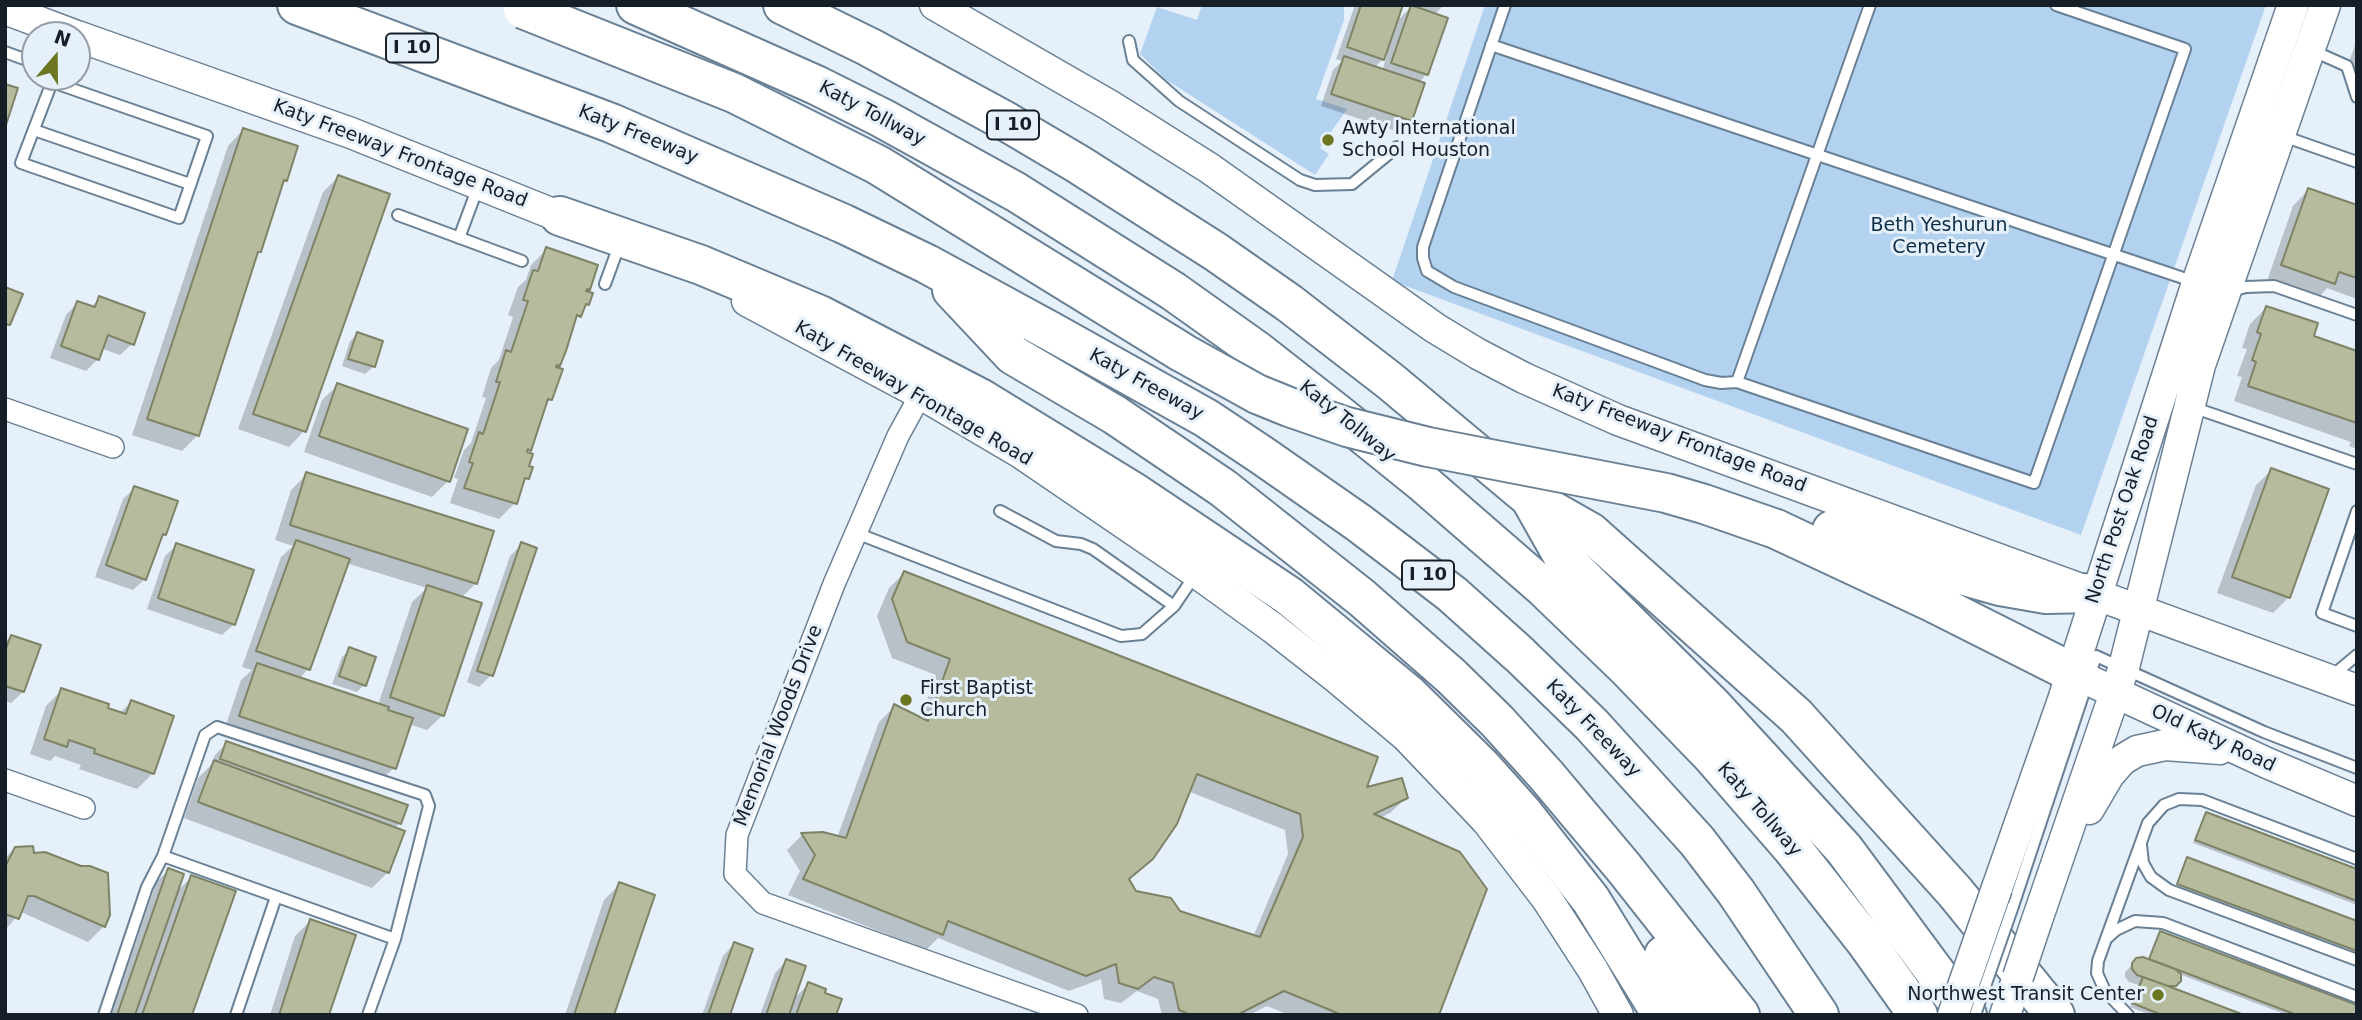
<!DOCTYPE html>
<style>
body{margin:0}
#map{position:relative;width:2362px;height:1020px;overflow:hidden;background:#e6f0fa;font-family:"DejaVu Sans",sans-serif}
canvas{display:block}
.frame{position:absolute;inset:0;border:7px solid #161f28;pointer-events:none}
.north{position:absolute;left:21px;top:21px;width:70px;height:70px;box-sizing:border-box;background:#e6f0fa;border:2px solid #939ca6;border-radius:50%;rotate:20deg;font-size:19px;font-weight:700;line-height:28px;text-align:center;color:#161f28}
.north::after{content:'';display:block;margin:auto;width:24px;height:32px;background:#6d7721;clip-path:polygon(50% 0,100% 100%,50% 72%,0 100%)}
</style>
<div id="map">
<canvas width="2362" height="1020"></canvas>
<div class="frame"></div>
<div class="north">N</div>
</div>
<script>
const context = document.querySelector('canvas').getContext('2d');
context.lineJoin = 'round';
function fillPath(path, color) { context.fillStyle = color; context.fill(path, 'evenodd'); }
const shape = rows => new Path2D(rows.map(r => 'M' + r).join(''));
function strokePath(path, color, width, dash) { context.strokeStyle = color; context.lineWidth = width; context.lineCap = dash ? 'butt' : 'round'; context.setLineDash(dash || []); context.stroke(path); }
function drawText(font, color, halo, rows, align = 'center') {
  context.font = font + ' "DejaVu Sans",sans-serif'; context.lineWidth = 6; context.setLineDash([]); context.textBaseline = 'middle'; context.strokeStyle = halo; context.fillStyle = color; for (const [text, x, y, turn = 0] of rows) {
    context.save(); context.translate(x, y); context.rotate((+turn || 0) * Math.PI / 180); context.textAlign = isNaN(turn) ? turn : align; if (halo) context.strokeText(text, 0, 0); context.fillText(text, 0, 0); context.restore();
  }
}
fillPath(shape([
 [1202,5,1344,5,1344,20,1316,99,1347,109,1320,148,1329,154,1315,175,1165,79,1140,54,1157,7,1197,20],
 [1485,5,2266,5,2081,535,1392,281]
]), '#b3d2ef');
fillPath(shape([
 [1355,5,1401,5,1395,23,1413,5,1444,5,1434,15,1446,19,1426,75,1418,83,1411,120,1399,132,1321,106,1333,70,1342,61,1336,59],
 [1387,55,1382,71,1374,68],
 [2357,40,2357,80,2344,75],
 [243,130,286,180,280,186,260,252,255,256,198,435,182,451,132,435,228,146],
 [338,177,388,195,304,431,289,447,238,429,323,192],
 [2308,190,2357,207,2357,299,2327,288,2317,299,2267,281,2293,206],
 [547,249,589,289,585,292,587,304,573,322,558,365,555,369,551,399,544,406,529,450,526,453,527,478,521,484,515,503,499,519,450,503,458,479,454,478,464,450,471,443,486,398,482,397,491,368,499,360,513,317,508,315,518,287,526,280,531,265],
 [100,298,132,344,120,355,103,349,98,359,86,371,50,358,66,315,77,303,90,308],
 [2266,308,2311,337,2357,353,2357,449,2349,446,2351,442,2234,401,2242,377,2237,376,2247,349,2242,348,2250,324],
 [358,334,381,342,373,367,365,374,342,366,350,341],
 [338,385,448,481,432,497,304,452,322,400],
 [2272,470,2289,597,2273,613,2217,593,2256,485],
 [307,474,476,583,461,598,443,715,427,730,409,724,394,768,378,783,224,731,241,680,252,670,242,667,281,557,293,546,275,540,291,490],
 [346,563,427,588,412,602,378,705,299,679,308,669],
 [135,488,176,503,145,579,133,590,95,577,123,499],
 [522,544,491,675,479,687,467,682,510,556],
 [177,545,234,624,222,635,147,609,165,556],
 [904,573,1365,789,1406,798,1390,813,1380,818,1437,1015,1289,1015,1267,1006,1249,1015,1162,1015,1158,999,1137,991,1121,1003,1104,999,1101,979,1069,991,938,938,926,950,788,895,800,871,787,850,802,835,823,833,837,838,879,722,895,706,920,719,936,675,892,658,877,616,889,588],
 [1188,791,1285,830,1288,854,1253,937,1178,912,1135,893,1127,881,1151,858],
 [11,637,23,692,11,703,5,701,5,642],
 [350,649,364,685,357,692,332,684,342,657],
 [62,690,119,714,131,702,153,773,137,789,79,769,81,765,55,756,50,761,30,754,46,706],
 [227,743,400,823,394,829,388,872,372,888,184,818,198,778,211,765,215,755],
 [2206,814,2357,871,2357,905,2193,843],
 [15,848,32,855,104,926,88,942,21,912,5,930,5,858],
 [2188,859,2357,923,2357,955,2175,887],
 [169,870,175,893,192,877,190,1015,111,1015,157,881],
 [620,884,612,1015,565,1015,604,900],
 [310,921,327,1015,270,1015,295,936],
 [2160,933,2357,1015,2287,1015,2179,974,2179,980,2171,989,2239,1015,2151,1015,2130,1007,2139,985,2129,982,2125,977,2125,972,2137,960,2148,960],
 [734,944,729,1015,702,1015,723,956],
 [786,961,792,1000,808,985,823,994,834,1015,760,1015,775,973]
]), '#0003');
const building = shape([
 [1361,5,1403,5,1384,60,1347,47,1361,5],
 [1411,5,1448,18,1428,75,1391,63,1411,5],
 [1344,56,1425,83,1412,121,1331,94,1344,56],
 [5,84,18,88,5,128,5,84],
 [243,128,298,146,287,181,284,180,261,252,258,252,199,436,147,419,243,128],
 [338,175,390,194,306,432,253,414,338,175],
 [2308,188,2357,205,2357,278,2339,272,2335,284,2281,265,2308,188],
 [546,247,598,265,590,290,587,289,586,291,593,293,589,305,586,304,581,317,577,315,566,351,560,366,557,365,556,367,563,369,552,400,548,399,531,451,528,449,527,452,533,454,529,466,533,467,529,479,525,478,517,504,464,488,473,463,469,462,479,432,483,434,500,382,496,382,506,350,511,352,528,301,523,300,533,270,538,271,546,247],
 [5,287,23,294,10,325,5,324,5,287],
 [99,296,145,313,134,345,108,335,99,360,61,346,77,301,95,307,99,296],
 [2266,306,2318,323,2314,336,2357,351,2357,423,2248,386,2256,362,2252,360,2261,334,2257,332,2266,306],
 [357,332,383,341,375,367,348,359,357,332],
 [337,383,468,429,450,482,319,436,337,383],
 [2271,468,2329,489,2290,598,2232,577,2271,468],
 [306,472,494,531,477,584,290,525,306,472],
 [134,486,178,501,166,535,163,534,146,580,106,565,134,486],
 [296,540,350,559,310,670,256,651,296,540],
 [521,542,537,548,493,676,477,671,521,542],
 [176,543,254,570,235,625,158,598,176,543],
 [904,571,1378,757,1367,787,1402,778,1408,798,1374,814,1460,852,1487,889,1439,1015,1342,1015,1284,991,1237,1015,1191,1015,1179,1010,1173,983,1154,977,1138,989,1119,983,1116,964,1086,976,948,921,943,935,803,879,815,855,801,833,823,832,846,838,894,704,928,721,950,659,907,642,892,599,904,571],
 [1197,774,1300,814,1303,837,1260,937,1180,911,1171,898,1136,891,1129,879,1153,859,1177,824,1197,774],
 [427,585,482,603,444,716,390,697,427,585],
 [11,635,41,645,24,692,5,686,5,651,11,635],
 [349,647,376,657,366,686,339,676,349,647],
 [257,663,389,707,388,710,413,718,396,769,239,716,257,663],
 [61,688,109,704,108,708,126,714,131,700,174,716,154,774,94,753,95,749,69,740,67,747,44,739,61,688],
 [226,741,408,805,401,824,220,759,226,741],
 [214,760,405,831,389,873,198,802,214,760],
 [2206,812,2357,869,2357,901,2195,840,2206,812],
 [33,846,34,853,45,852,81,866,90,866,108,873,110,915,105,927,34,896,28,896,19,919,5,914,5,867,15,847,33,846],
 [2187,857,2357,921,2357,951,2177,884,2187,857],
 [168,868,184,874,135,1015,117,1015,168,868],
 [191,875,236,891,192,1015,142,1015,191,875],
 [619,882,655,895,614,1015,574,1015,619,882],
 [310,919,356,935,329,1015,279,1015,310,919],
 [2160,931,2357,1005,2357,1015,2297,1015,2149,959,2160,931],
 [734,942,753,949,730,1015,708,1015,734,942],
 [2143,957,2175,969,2181,974,2181,981,2176,986,2168,986,2137,975,2132,969,2132,963,2136,958,2143,957],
 [786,959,806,966,789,1015,766,1015,786,959],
 [2143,977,2168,986,2244,1015,2162,1015,2132,1003,2143,977],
 [808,982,826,989,825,993,842,999,836,1015,796,1015,808,982]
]);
fillPath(building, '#b5bb9c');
strokePath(building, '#7e8366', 2);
const lane = shape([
 [1505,5,1423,247,1423,258,1427,271,1454,287,1705,380,1721,383,1737,382,2034,483,2185,49,2056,5],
 [1129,41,1133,60,1179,101,1300,180,1315,185,1352,184,1397,147],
 [1491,45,2195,282],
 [2311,50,2347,66,2357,97],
 [5,52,35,63],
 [52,82,207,136,179,218,21,163,52,82,54,77],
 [34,130,190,184],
 [2280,135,2357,162],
 [398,215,522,261],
 [459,238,478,187],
 [605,284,620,243],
 [2231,291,2246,287,2274,286,2357,315],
 [1737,382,1870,5],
 [2192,407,2357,464],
 [1000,511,1056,541,1081,544,1093,549,1174,606,1195,575],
 [2357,511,2322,613,2357,626],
 [856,533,1121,636,1142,634,1174,606],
 [2332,676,2357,655],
 [2141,845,2143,863,2151,877,2169,890,2357,960],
 [2013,906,2096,656,2264,732,2357,768],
 [2107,938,2116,930,2135,921,2163,923,2357,997],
 [104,1015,147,887,163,856,205,735,217,727,425,795,429,806,395,939,163,856],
 [236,1015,276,897],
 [368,1015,395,939],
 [2128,1015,2105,991,2097,973,2098,961,2148,823,2164,805,2179,799,2202,800,2357,859]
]);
const street = shape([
 [921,394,898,436,834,584,737,835,735,874,763,903,1077,1015],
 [5,409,113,447],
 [5,780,84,808]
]);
const secondary = shape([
 [935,5,1109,105,1209,168,1435,328,1478,354,1524,378,1618,420,2357,690],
 [5,9,74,35],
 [77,36,351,133,578,224],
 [747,301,921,394,1021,453,1197,573,1273,628,1338,679,1406,736,1487,821,1547,899,1593,970,1618,1015],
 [2071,672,2267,763,2357,801],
 [2089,809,2109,775,2122,760,2137,751,2165,745,2220,749],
 [1997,888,2062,703,2197,283,2293,5],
 [2036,923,2124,667,2200,365,2325,5],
 [2005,1015,2018,977]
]);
const highway = shape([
 [297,5,611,123,844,224,927,264,1050,331,1206,418,1263,456,1359,523,1452,594,1520,655,1592,725,1697,841,1736,892,1819,1015],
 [636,5,816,85,882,118,1016,192,1173,291,1256,350,1339,415,1422,482,1544,588,1627,668,1712,756,1792,848,1866,942,1918,1015],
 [783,5,869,47,1007,122,1078,164,1216,252,1289,303,1390,381,1530,498,1565,560,1712,705,1844,849,1967,1015],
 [560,216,701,265,820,315,980,398,1135,493,1289,596,1409,695,1481,766,1523,813,1591,900,1662,1015],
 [952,290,1013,355,1115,415,1223,488,1362,598,1451,676,1497,721,1546,775,1624,868,1740,1015],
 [1530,498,1590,532,1796,716,1955,892,2055,1015],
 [1776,529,1932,602,2071,672],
 [1832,530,1936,568,2000,586,2046,594,2096,593],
 [1664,955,1704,1015]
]);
strokePath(lane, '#698095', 14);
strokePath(street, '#698095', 24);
strokePath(secondary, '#698095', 33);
strokePath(highway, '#698095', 42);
strokePath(lane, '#fff', 10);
strokePath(street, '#fff', 21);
strokePath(secondary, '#fff', 30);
strokePath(highway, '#fff', 38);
const laneBridge = shape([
 [1975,1015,2013,906]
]);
const secondaryBridge = shape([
 [2018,977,2036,923],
 [1953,1015,1997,888]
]);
const highwayBridge = shape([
 [523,9,734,93,878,165,1183,353,1257,394,1289,407,1347,427,1428,447,1666,493,1704,504,1776,529]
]);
strokePath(laneBridge, '#698095', 14, []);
strokePath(secondaryBridge, '#698095', 33, []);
strokePath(highwayBridge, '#698095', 42, []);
strokePath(laneBridge, '#fff', 10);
strokePath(secondaryBridge, '#fff', 30);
strokePath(highwayBridge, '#fff', 38);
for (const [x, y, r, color] of [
 [1328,140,7,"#6d7721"],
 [906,700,7,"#6d7721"],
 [2158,995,7,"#6d7721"]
]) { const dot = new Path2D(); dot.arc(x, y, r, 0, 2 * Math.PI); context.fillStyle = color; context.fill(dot); strokePath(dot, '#e6f0fa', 2.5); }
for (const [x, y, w] of [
 [412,48,52],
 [1013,125,52],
 [1428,575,52]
]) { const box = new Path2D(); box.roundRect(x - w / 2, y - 14.5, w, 29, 5); context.fillStyle = '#e6f0fa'; context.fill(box); strokePath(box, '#161f28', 2); }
drawText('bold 18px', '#161f28', null, [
 ["I 10",412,48],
 ["I 10",1013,125],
 ["I 10",1428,575]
]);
drawText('19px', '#161f28', '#e6f0fa', [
 ["Katy Tollway",872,114,28],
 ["Katy Freeway",638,135,22],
 ["Katy Freeway Frontage Road",400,154,21],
 ["Katy Freeway",1146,385,29],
 ["Katy Freeway Frontage Road",913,394,30],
 ["Katy Tollway",1347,422,39],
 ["Katy Freeway Frontage Road",1679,439,21],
 ["North Post Oak Road",2123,510,-72],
 ["Memorial Woods Drive",779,726,-69],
 ["Katy Freeway",1593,729,46],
 ["Old Katy Road",2213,739,25],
 ["Katy Tollway",1759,810,49]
]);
drawText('19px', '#161f28', '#e6f0fa', [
 ["Awty International",1342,129],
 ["School Houston",1342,151],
 ["First Baptist",920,689],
 ["Church",920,711],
 ["Northwest Transit Center",2144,995,"right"]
], 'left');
drawText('19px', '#0c2e49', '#e6f0fa', [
 ["Beth Yeshurun",1939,226],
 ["Cemetery",1939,248]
]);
</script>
